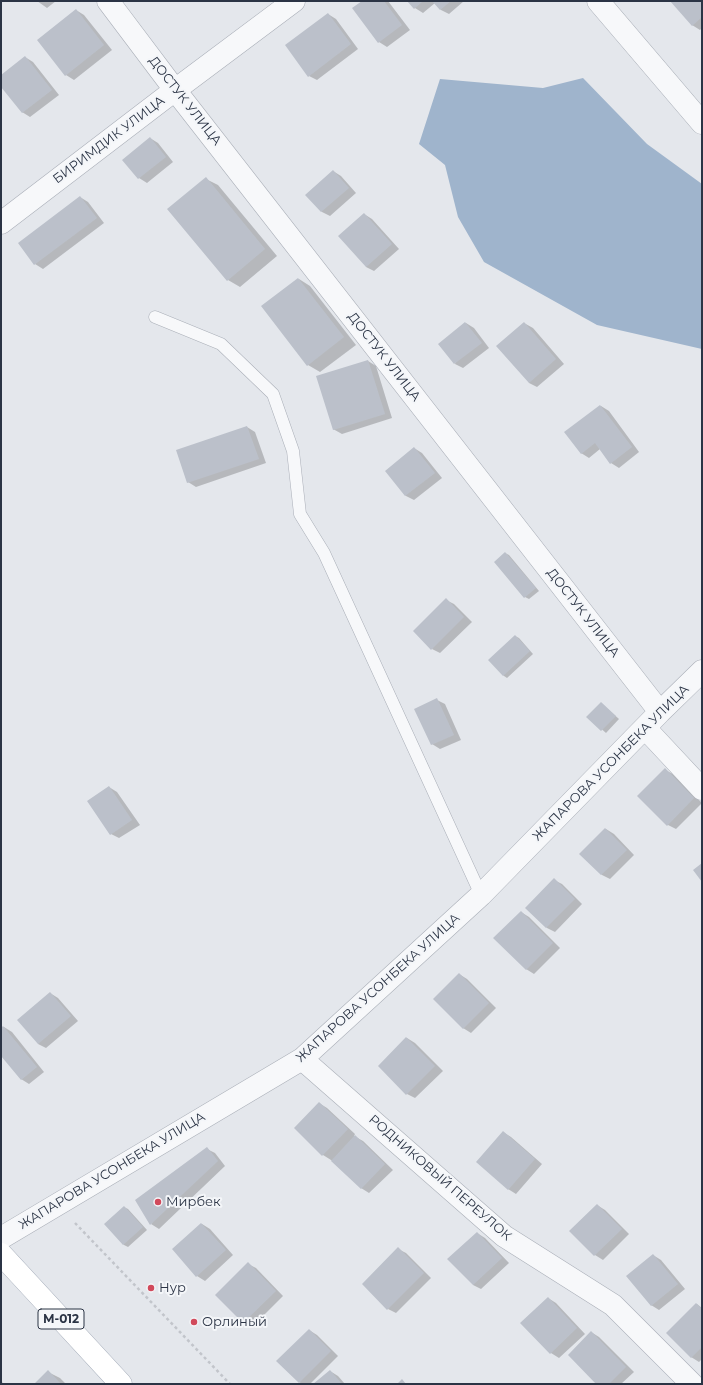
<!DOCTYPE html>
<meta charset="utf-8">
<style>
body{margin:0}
#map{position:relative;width:703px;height:1385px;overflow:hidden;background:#e4e7ec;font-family:Montserrat,sans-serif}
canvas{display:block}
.frame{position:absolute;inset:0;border:2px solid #2b3445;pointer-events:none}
</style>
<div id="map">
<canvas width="703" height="1385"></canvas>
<div class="frame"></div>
</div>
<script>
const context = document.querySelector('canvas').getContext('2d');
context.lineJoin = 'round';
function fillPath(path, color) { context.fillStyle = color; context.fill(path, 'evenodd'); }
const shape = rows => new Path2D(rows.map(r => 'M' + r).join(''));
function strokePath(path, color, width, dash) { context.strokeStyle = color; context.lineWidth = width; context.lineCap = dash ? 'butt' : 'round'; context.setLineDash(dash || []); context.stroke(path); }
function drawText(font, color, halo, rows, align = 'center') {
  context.font = font + ' Montserrat,sans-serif'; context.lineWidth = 4; context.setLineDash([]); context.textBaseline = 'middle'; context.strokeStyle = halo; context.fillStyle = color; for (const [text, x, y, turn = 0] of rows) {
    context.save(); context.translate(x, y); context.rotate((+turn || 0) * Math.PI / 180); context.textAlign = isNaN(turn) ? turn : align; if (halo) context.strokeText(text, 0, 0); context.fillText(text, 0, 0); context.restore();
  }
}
fillPath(shape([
 [583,78,647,144,702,184,702,349,597,325,484,262,458,217,445,165,419,144,440,79,543,88]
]), '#9fb4cc');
fillPath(shape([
 [37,1,56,1,47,8],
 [363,1,388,1,410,30,387,47,379,42],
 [409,1,464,1,449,14,441,10,435,3,423,13,415,8],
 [671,1,702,1,702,28,700,30,692,25],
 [76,10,84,15,112,50,74,80,66,75],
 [328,14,336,19,358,49,317,80,309,76],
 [25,57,33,62,59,95,30,117,22,112,1,85,1,76],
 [150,138,158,143,173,162,147,183,139,178,123,160],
 [333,171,341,176,356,193,330,216,322,212,307,195],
 [206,179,218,185,277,256,240,287,228,280],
 [80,197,88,202,104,223,43,269,35,264],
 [364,214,372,219,399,249,374,271,366,267],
 [299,279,310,286,356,345,320,372,308,365],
 [466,323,474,328,489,348,463,368,455,364],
 [524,323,533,328,564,364,537,387,529,383],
 [368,361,376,366,392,418,342,434,333,429],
 [601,406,609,411,639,452,619,468,611,463,600,449,589,458,581,453],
 [247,427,255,432,266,463,196,487,188,482],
 [414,448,422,453,442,478,414,500,406,496,386,471],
 [505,553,509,555,539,591,529,599,525,597],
 [446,600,454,604,472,622,440,653,432,649],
 [515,636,519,638,533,654,507,678,504,676,489,660],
 [437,700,445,704,461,740,440,749,432,744],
 [601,703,619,719,606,733,588,717],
 [665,770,673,774,702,803,676,829,668,825],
 [109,787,117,792,140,825,119,838,111,834],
 [606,829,614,834,634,855,610,879,602,875,581,854],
 [554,880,562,884,582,904,555,932,547,928,527,908],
 [521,912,529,917,560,948,534,974,526,969],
 [459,974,467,979,496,1008,471,1033,463,1028],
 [50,993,58,998,78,1021,46,1048,38,1044],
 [4,1027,12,1032,44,1072,29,1084,21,1079,1,1054,1,1029],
 [407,1038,415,1043,443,1071,415,1098,407,1094],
 [319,1103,327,1108,355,1134,354,1136,363,1141,393,1170,369,1193,361,1188,331,1160,323,1155],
 [503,1132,511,1137,542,1164,516,1194,508,1189],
 [207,1149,215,1153,225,1166,159,1229,151,1224],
 [597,1205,605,1210,629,1234,603,1260,595,1255,571,1231],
 [124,1207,128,1209,147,1230,128,1247,124,1245,105,1224],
 [202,1224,210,1229,233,1255,205,1281,197,1276],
 [477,1233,485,1238,509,1263,481,1289,473,1285],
 [398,1249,406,1253,431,1278,396,1313,388,1309],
 [653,1255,661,1260,685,1289,659,1310,651,1305],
 [248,1264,256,1268,283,1296,252,1327,244,1322],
 [548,1298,556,1303,585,1334,559,1358,551,1353,522,1323],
 [697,1304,702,1308,702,1359,699,1362,691,1357],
 [309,1330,317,1335,338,1356,310,1384,302,1384,299,1382],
 [591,1332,599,1337,634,1372,621,1384,598,1384],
 [330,1371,338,1376,345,1384,315,1384],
 [48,1372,60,1378,66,1384,35,1384]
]), '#0003');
fillPath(shape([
 [362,1,384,1,402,25,378,43,352,8],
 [407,1,423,1,414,9],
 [432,1,451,1,440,10],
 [670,1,702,1,702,17,692,26],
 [76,9,104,45,65,76,37,40],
 [328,13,351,44,308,77,285,45],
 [25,56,52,90,22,113,1,87,1,75],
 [150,137,166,157,138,179,122,160],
 [333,170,349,188,321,212,305,195],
 [206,177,265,249,227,281,167,209],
 [80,196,97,218,34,265,18,243],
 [364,213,392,244,366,267,338,236],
 [298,278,344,337,307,366,261,306],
 [465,322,482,343,454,364,438,344],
 [524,322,556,359,529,383,496,346],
 [368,360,385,414,333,430,316,376],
 [600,405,632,447,610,464,595,443,581,454,564,432],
 [247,426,259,459,187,483,176,450],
 [414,447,435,473,405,496,385,471],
 [505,552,536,588,524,598,494,562],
 [446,598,464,617,431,650,413,631],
 [515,635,530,651,503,676,488,660],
 [437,698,454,735,431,745,414,709],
 [601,702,616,716,601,731,586,717],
 [665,768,694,798,667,826,637,796],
 [109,786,132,820,110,835,87,801],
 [605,828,627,850,601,875,579,854],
 [702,863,702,882,693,870],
 [554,878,575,899,546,928,525,908],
 [521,911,553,943,526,970,493,938],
 [459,973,489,1003,463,1029,433,999],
 [50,992,71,1016,38,1044,17,1020],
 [3,1026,37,1067,21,1080,1,1056,1,1028],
 [406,1037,435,1066,406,1095,378,1066],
 [319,1102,348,1129,322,1156,294,1128],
 [503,1131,535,1159,508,1190,476,1162],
 [355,1135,385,1164,361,1189,331,1161],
 [207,1147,218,1161,150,1225,135,1200],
 [597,1204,622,1229,594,1256,569,1231],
 [124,1206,143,1227,123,1245,104,1224],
 [201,1223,226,1250,196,1277,172,1249],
 [477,1232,502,1258,473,1285,447,1259],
 [398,1247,424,1273,387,1310,362,1284],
 [653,1254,678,1284,651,1306,626,1276],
 [248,1262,276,1291,243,1323,215,1295],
 [548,1297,577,1328,550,1354,520,1323],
 [696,1303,702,1309,702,1347,691,1358,666,1333],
 [309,1329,331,1351,299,1383,276,1361],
 [591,1331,626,1367,609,1384,596,1384,568,1355],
 [48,1370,61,1384,34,1384],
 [330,1370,342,1384,313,1384],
 [402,1379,406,1384,397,1384]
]), '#bbc0ca');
const service = shape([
 [155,317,221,344,273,394,293,451,300,514,324,553,481,895]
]);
const minor = shape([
 [108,1,175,90,660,712],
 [598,1,702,123],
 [1,223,175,90,294,1],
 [645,728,702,789],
 [302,1059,504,1236,613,1305,692,1384],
 [1,1238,302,1059,481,895,660,712,702,671]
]);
const primary = shape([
 [1,1254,121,1384]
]);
strokePath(service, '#a9aeb7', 13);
strokePath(minor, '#a9aeb7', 23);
strokePath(primary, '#a3abb8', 23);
strokePath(shape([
 [75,1223,230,1384],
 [1,1382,2,1384]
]), '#c2c5cb', 2.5, [3, 3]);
strokePath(service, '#f7f8fa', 12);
strokePath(minor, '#f7f8fa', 22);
strokePath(primary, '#fff', 22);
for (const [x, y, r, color] of [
 [158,1202,4,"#d1495b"],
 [151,1288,4,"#d1495b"],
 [194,1322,4,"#d1495b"]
]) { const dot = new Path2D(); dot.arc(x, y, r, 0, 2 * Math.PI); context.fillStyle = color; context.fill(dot); strokePath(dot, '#f4f6f9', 1.5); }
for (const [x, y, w] of [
 [61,1319,46]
]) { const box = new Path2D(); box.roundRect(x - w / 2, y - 10, w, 20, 3); context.fillStyle = '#f4f6f9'; context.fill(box); strokePath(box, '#2b3445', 1); }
drawText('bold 12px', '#2b3445', null, [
 ["М-012",61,1319]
]);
drawText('13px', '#2b3445', '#f4f6f9', [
 ["ДОСТУК УЛИЦА",185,101,52],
 ["БИРИМДИК УЛИЦА",109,140,-37],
 ["ДОСТУК УЛИЦА",384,357,52],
 ["ДОСТУК УЛИЦА",583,613,52],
 ["ЖАПАРОВА УСОНБЕКА УЛИЦА",611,763,-45],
 ["ЖАПАРОВА УСОНБЕКА УЛИЦА",378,988,-42],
 ["ЖАПАРОВА УСОНБЕКА УЛИЦА",112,1171,-31],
 ["РОДНИКОВЫЙ ПЕРЕУЛОК",440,1178,41]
]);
drawText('13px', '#2b3445', '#f4f6f9', [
 ["Мирбек",166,1202],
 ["Нур",159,1288],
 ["Орлиный",202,1322]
], 'left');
</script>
